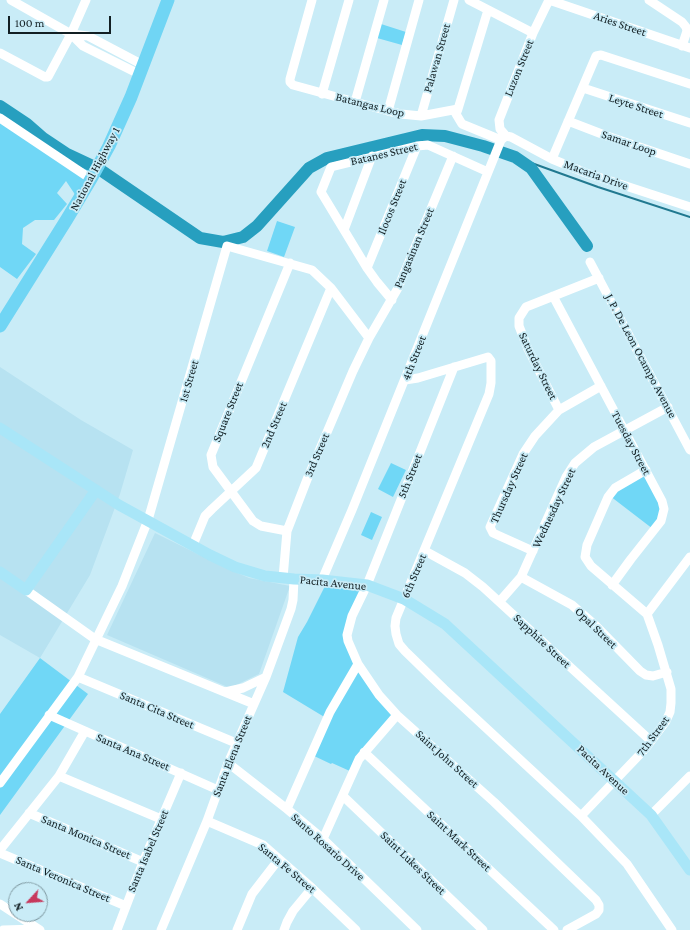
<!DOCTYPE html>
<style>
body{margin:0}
#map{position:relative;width:690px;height:930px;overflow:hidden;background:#c9ecf7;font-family:"Crimson Pro",serif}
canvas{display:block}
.north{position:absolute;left:8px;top:882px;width:40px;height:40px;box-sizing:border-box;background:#c9ecf7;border:1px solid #809aa2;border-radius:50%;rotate:244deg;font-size:11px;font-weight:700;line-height:16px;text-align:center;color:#121f23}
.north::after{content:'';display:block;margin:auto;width:14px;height:18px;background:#c7385c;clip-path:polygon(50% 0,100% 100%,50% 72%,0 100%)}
.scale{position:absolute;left:8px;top:16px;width:103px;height:18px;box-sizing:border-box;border:2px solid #121f23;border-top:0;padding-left:5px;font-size:12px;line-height:14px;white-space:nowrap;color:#121f23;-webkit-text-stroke:3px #c9ecf7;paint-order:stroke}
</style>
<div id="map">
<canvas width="690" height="930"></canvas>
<div class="north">N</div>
<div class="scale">100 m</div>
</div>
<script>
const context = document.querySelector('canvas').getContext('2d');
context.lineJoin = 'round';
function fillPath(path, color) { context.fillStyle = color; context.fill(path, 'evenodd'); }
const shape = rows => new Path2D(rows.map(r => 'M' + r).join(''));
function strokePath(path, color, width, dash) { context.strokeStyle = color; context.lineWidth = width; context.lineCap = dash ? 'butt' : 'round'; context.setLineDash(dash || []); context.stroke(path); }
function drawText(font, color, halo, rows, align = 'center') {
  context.font = font + ' "Crimson Pro",serif'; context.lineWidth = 3.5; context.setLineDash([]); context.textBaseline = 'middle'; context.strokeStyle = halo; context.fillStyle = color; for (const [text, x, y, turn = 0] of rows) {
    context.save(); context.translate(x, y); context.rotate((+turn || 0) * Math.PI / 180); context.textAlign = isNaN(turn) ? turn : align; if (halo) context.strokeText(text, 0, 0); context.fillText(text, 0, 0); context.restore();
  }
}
fillPath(shape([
 [0,367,81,420,133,450,120,494,90,575,40,658,0,635],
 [155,533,228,569,249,578,290,586,259,674,230,688,107,635]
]), '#b7e2f1');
fillPath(shape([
 [381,24,406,32,402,45,377,38],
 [0,111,29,131,60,157,88,169,76,196,66,181,57,193,67,204,54,220,35,220,23,228,22,244,36,254,17,279,0,267],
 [277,221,295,227,284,257,267,251],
 [391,463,406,470,393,497,378,489],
 [646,470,664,509,653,529,610,496],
 [371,512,382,517,372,540,361,535],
 [325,586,366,587,346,636,358,664,326,718,283,692,298,637,307,622],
 [40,658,88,694,0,815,0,714],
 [358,666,393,715,352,772,332,763,331,764,312,755]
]), '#70d7f6');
strokePath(shape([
 [515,157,598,187,690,217]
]), '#217990', 2);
strokePath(shape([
 [0,106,27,124,43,138,67,154,99,169,200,238,223,242,243,237,257,226,309,168,327,158,422,135,445,136,483,146,515,157,531,168,587,246]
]), '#279fbf', 12);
strokePath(shape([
 [11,0,71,34,83,46,139,74],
 [312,0,290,79,290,82,293,85,388,111,401,114,421,116,458,109,488,10],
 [469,0,533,33],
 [549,0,690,48],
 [649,0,682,22,686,27,687,31,682,46],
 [71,34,88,36,143,65],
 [0,53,45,77,48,77,71,34,86,0],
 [583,88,690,123],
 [322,94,349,0],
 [355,102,384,0],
 [458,109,456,114,462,124,501,140],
 [388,111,419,0],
 [421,116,454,0],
 [0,118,91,179],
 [568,121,607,136,690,164],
 [506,136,511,137,552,159,586,173,690,207],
 [506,136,500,129,499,120,533,33,549,0],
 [552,159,596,56,601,55,690,84],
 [344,230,372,156],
 [590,262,690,450],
 [367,268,417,146],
 [553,296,662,501,664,509,661,521,631,559,612,585],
 [392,300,377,282,367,268,321,192,331,167,417,146,428,145,488,172],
 [454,367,367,585,352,616,347,635,348,641,358,664,379,695,397,715,494,802,596,900,599,905,599,910,596,914,567,930],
 [405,380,418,378,488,357,491,361,491,383,489,394,396,618,395,626,396,634,399,644,405,651,444,689,581,816,627,864,672,930],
 [559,410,528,349,519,326,519,318,526,307,599,278],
 [287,531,261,526,253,521,213,467,211,455,290,263],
 [193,545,205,516,212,509,256,468,331,288],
 [425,551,465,573,483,587,651,741],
 [533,551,493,533,490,527,523,454,535,436,559,410,601,386],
 [521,577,572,605,595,625,640,671,646,675,653,676,667,672],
 [283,578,287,531,308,477,353,371,369,338,398,288,453,156],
 [322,580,352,510,499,145,501,140,506,136],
 [26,590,95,639,254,704],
 [500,601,521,577,566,477,575,463,594,447,668,407],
 [647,614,690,557],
 [78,677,236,743],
 [225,692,243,688,266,677],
 [49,715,218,790],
 [364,752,554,930],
 [228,763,287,809,323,839,417,930],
 [59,776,161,819],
 [0,783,78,677,122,586,148,520,227,246,312,270,331,288,369,338],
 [343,796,483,930],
 [287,809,330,712,358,664],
 [29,813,143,862],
 [651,815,690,776],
 [581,816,645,749,666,721,670,712,671,703,671,689,658,645,647,614,591,566,585,557,587,545,608,497,615,488,646,470],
 [207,821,263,845,312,888,356,930],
 [323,839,359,759,397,715],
 [0,850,59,776,85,731],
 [0,853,126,906],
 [0,904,40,930],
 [3,930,37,929],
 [117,930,143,862,181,773],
 [161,930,207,821,228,763,266,677,291,609,293,600,294,579],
 [237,930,252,894,279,859],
 [284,930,287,922,293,911,312,888]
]), '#fff', 9);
strokePath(shape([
 [0,428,119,505,210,555,235,567,265,576,294,579,322,580,367,585,404,599,445,624,651,815,690,870],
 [0,572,26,590,96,490]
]), '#a9e6f8', 11);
strokePath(shape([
 [0,326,67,219,91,179,109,146,131,97,168,0]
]), '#70d5f4', 13);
drawText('12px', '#121f23', '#c9ecf7', [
 ["Aries Street",620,24,19],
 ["Palawan Street",437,58,-74],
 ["Luzon Street",519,68,-68],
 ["Batangas Loop",370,105,14],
 ["Leyte Street",636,106,18],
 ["Samar Loop",629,143,19],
 ["Batanes Street",384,154,-13],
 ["National Highway 1",95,169,-62],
 ["Macaria Drive",596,175,20],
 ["Ilocos Street",392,207,-68],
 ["Pangasinan Street",414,248,-67],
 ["J. P. De Leon Ocampo Avenue",641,356,62],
 ["4th Street",414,358,-68],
 ["Saturday Street",538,366,64],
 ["1st Street",189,381,-74],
 ["Square Street",228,412,-68],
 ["2nd Street",274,425,-67],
 ["Tuesday Street",631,443,62],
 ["3rd Street",317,455,-67],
 ["5th Street",410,476,-68],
 ["Thursday Street",509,488,-66],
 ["Wednesday Street",554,508,-65],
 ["6th Street",414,576,-67],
 ["Pacita Avenue",333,583,6],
 ["Opal Street",596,628,44],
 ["Sapphire Street",542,641,43],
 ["Santa Cita Street",157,710,23],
 ["7th Street",653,736,-54],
 ["Santa Ana Street",133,752,23],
 ["Santa Elena Street",232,756,-68],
 ["Saint John Street",447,759,42],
 ["Pacita Avenue",603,770,43],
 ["Santa Monica Street",86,837,23],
 ["Saint Mark Street",459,841,43],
 ["Santo Rosario Drive",328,847,42],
 ["Santa Isabel Street",148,851,-67],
 ["Saint Lukes Street",413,863,44],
 ["Santa Fe Street",287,868,40],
 ["Santa Veronica Street",63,879,23]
]);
</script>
